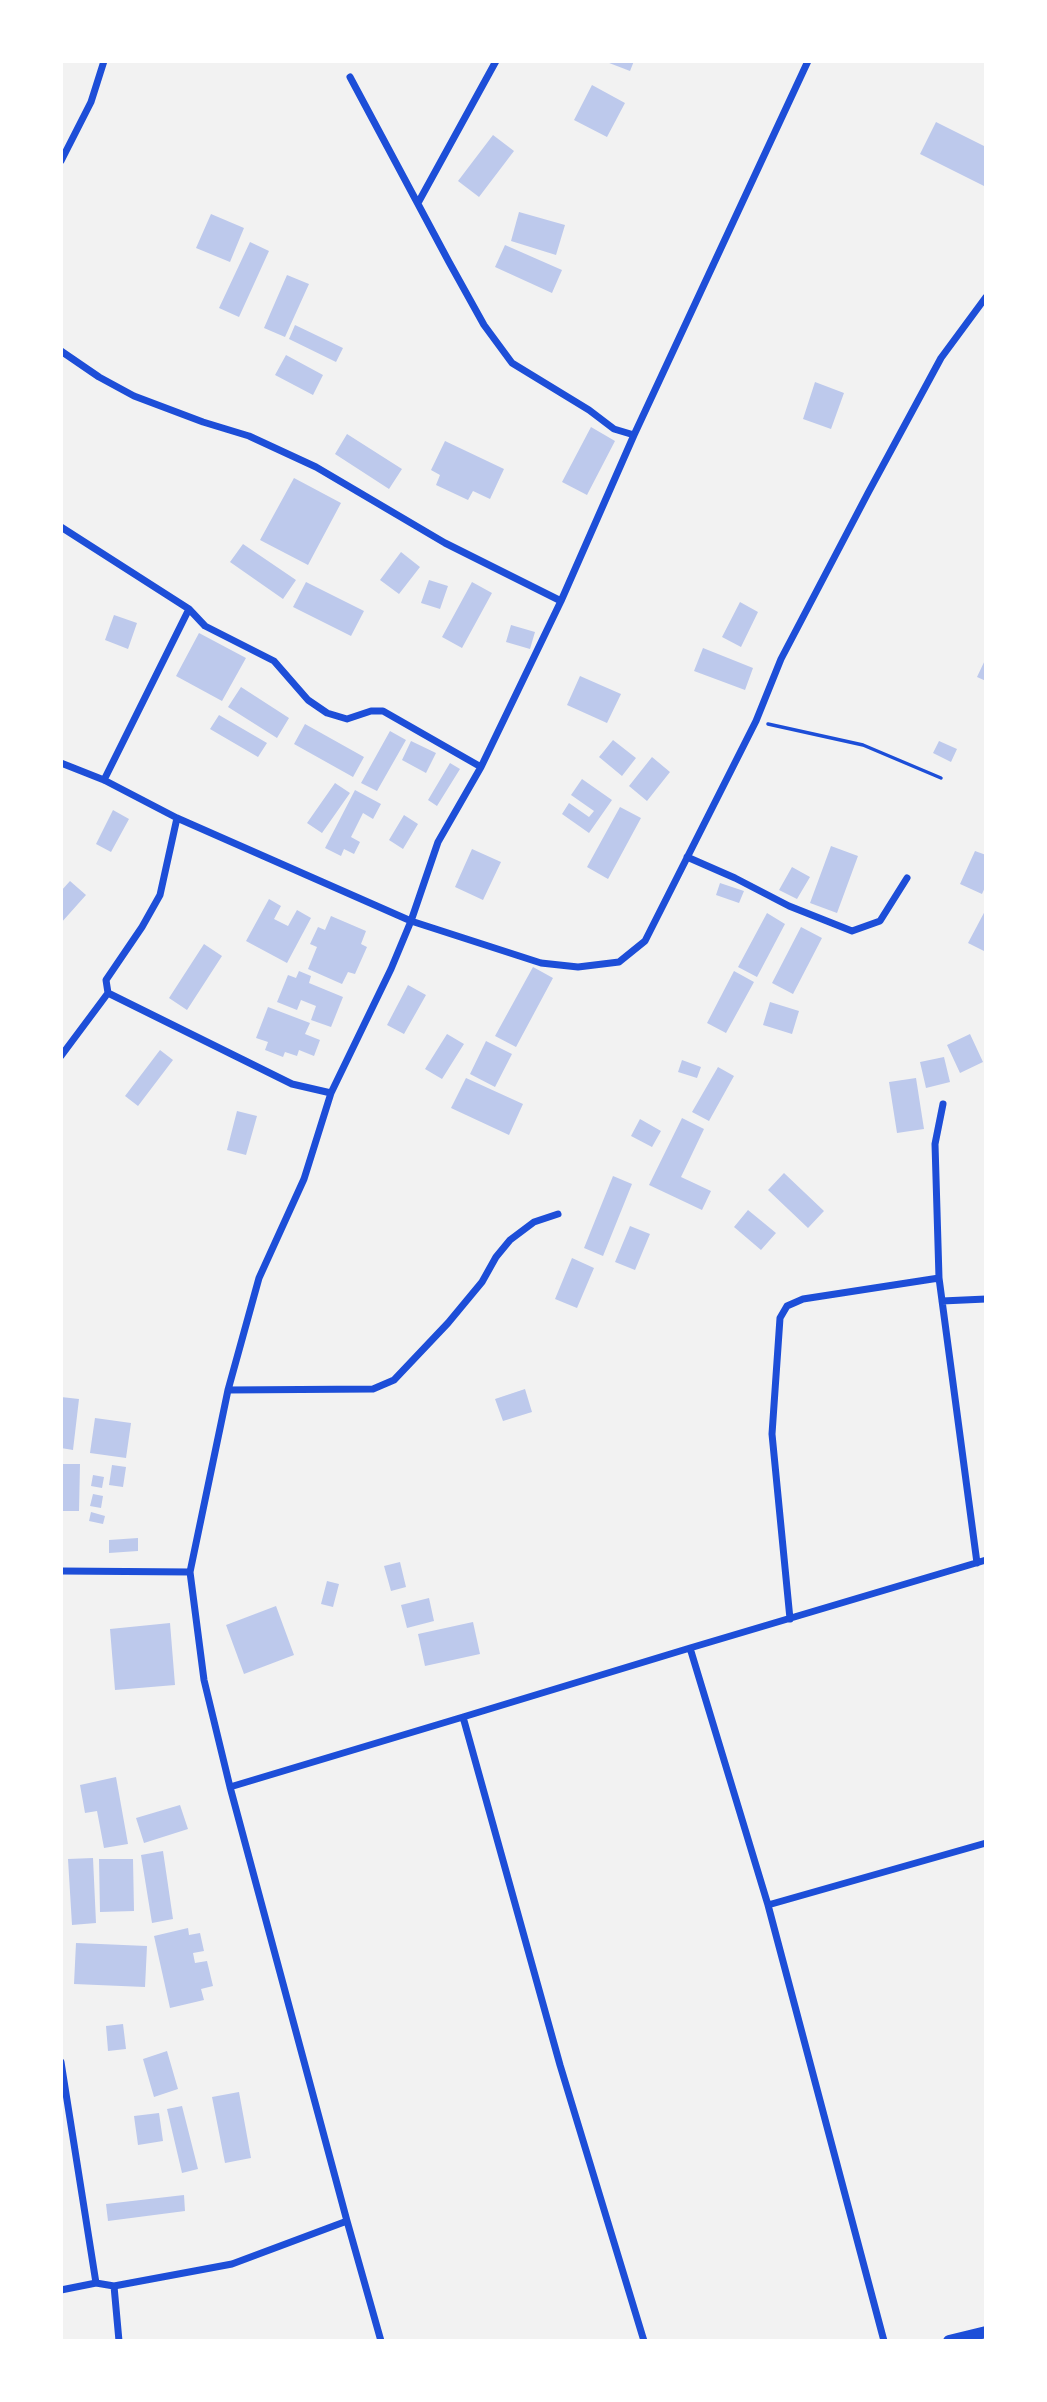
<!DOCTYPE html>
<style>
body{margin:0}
#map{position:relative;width:1047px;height:2402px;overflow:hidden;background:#f2f2f2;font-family:"Titillium Web",sans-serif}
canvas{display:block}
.frame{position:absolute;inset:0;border:63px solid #fff;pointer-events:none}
</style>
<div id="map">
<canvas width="1047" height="2402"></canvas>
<div class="frame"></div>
</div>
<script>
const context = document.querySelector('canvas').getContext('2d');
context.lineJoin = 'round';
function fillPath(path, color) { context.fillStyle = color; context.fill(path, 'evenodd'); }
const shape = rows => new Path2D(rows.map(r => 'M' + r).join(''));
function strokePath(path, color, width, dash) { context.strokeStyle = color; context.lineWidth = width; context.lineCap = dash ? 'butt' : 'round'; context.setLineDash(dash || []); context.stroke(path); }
fillPath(shape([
 [604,61,634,61,630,71],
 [592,85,625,103,607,137,574,120],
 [936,122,986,147,986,187,920,154],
 [493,135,514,151,479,197,458,181],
 [519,212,565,225,556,255,511,241],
 [211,214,244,228,230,262,196,248],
 [250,242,269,251,239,317,219,308],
 [505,245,562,270,552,293,495,267],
 [287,275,309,284,285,337,264,328],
 [295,325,343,348,336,362,289,339],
 [286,355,323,375,313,395,275,375],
 [815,382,844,393,831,429,803,419],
 [591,427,615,441,587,495,562,482],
 [347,434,402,469,389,489,335,454],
 [445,441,504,469,490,499,473,491,468,500,436,485,440,475,431,470],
 [294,478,341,503,308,565,260,540],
 [243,544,296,580,283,599,230,562],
 [401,552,420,567,399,594,380,580],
 [429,580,448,586,440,609,421,603],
 [306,582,364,611,351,636,293,607],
 [472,582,492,593,462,648,442,637],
 [740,602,758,612,741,647,722,637],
 [114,615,137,623,128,649,105,640],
 [511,625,535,632,530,649,506,642],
 [199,633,246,658,222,701,176,676],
 [703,648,753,668,745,690,694,671],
 [986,658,986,681,977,677],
 [580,676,621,694,607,723,567,705],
 [241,687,289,718,277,738,228,707],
 [219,715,267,743,258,757,210,729],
 [305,724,364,757,353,777,294,744],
 [390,731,406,740,377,791,361,783],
 [613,740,636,758,622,776,599,757],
 [411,741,436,753,426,773,402,760],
 [939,741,957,749,951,762,933,753],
 [652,757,670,772,647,801,629,786],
 [450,763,460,769,437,806,428,800],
 [582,779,612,800,589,833,562,814,569,803,589,817,594,811,571,795],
 [335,783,350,793,322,833,307,823],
 [355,790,381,804,373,819,363,813,351,837,360,842,354,854,344,849,341,856,325,848],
 [620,807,641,818,608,879,587,867],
 [113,810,129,819,111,852,96,844],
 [404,815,418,824,403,849,389,840],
 [831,846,858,856,837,913,810,903],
 [472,849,501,862,483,900,455,887],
 [975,851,986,855,986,885,982,894,960,884],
 [792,867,810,877,797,899,779,890],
 [70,881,86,895,61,923,61,891],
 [720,883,744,891,739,903,716,895],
 [269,899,281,906,274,919,288,926,297,910,311,918,287,963,246,941],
 [986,909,986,952,968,943],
 [767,913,785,924,757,977,738,967],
 [331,916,366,931,361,944,367,947,355,974,348,972,342,984,308,969,317,947,310,944,318,927,325,930],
 [801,927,822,938,793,994,772,983],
 [204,944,222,956,187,1010,169,998],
 [533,967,553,978,516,1047,495,1036],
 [299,971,311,976,309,983,343,997,331,1027,311,1020,316,1006,301,1000,297,1010,277,1002,288,975,296,978],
 [734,971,754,982,726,1033,707,1023],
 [408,985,426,995,404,1034,387,1025],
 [770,1002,799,1011,792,1034,763,1025],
 [268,1007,310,1023,305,1034,320,1040,314,1056,299,1050,297,1056,285,1052,283,1057,265,1050,268,1042,256,1038],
 [447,1034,464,1044,442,1079,425,1069],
 [970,1034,983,1062,960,1073,947,1045],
 [486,1041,512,1054,495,1087,470,1074],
 [160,1050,173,1060,138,1106,125,1096],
 [944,1057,950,1082,926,1088,920,1062],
 [682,1060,701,1067,697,1078,678,1072],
 [718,1067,734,1076,709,1121,692,1112],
 [466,1078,523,1104,509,1135,451,1108],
 [916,1078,924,1129,897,1133,889,1082],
 [237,1111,257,1116,246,1155,227,1150],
 [682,1118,704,1129,681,1177,711,1191,702,1210,649,1185],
 [640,1119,661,1131,652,1147,631,1136],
 [784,1173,824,1211,808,1228,768,1190],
 [613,1176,632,1184,603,1256,584,1248],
 [748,1210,776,1233,761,1250,734,1227],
 [630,1226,650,1234,635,1270,615,1262],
 [572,1258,594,1268,577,1308,555,1299],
 [525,1389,532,1412,503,1421,495,1399],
 [61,1397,79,1399,73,1450,61,1448],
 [95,1418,131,1423,126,1458,90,1453],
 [61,1464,80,1464,79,1511,61,1511],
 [112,1465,126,1467,123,1487,109,1485],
 [93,1475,104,1477,102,1488,91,1486],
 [93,1494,103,1496,101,1508,90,1506],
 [91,1512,105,1516,103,1524,89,1521],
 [138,1538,138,1551,109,1553,109,1540],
 [400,1562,406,1587,391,1591,384,1566],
 [327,1581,339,1584,333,1607,321,1604],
 [429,1598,434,1621,407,1628,401,1605],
 [276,1606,294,1655,244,1674,226,1625],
 [473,1622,480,1654,425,1666,418,1634],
 [170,1623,175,1685,115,1690,110,1629],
 [116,1777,128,1844,104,1848,97,1811,85,1813,80,1785],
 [180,1805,188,1829,144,1843,136,1818],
 [163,1851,173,1919,152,1923,141,1855],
 [93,1858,96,1923,72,1925,68,1859],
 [99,1859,133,1859,134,1911,100,1912],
 [188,1928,189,1935,200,1933,204,1951,193,1953,195,1963,207,1961,213,1986,201,1989,204,2000,170,2008,154,1936],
 [76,1943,147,1946,145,1987,74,1984],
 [123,2024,126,2049,108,2051,106,2026],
 [167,2051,178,2089,154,2097,143,2059],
 [239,2092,251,2158,225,2163,212,2097],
 [182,2106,198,2169,182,2173,167,2109],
 [159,2113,163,2141,138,2145,134,2116],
 [184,2195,185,2211,108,2221,106,2204]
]), '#bdc9ec');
strokePath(shape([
 [768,724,863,745,941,778]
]), '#1d4ed8', 3.5);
strokePath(shape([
 [350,77,449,262,484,325,512,363,589,410,614,429,634,435,561,601,481,767,438,842,411,921,541,963,578,967,619,962,645,941,756,721,781,659,868,493,941,358,986,297],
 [61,161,91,102,104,61],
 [418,203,496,61],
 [61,351,99,377,134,396,203,422,249,436,316,467,445,543,561,601],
 [634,435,808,61],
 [61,527,189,609,205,626,274,661,308,700,327,713,347,719,371,711,383,711,481,767],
 [61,763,104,780,177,818,411,921,391,969,331,1093,304,1179,259,1278,228,1390,190,1572],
 [104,780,189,609],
 [177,818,160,895,142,927,106,980,108,993,292,1084,331,1093],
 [687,857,735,878,789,906,852,931,880,921,907,878],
 [61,1056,108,993],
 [943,1104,935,1144,939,1278,977,1563],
 [942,1301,986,1299],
 [228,1390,373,1389,394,1380,448,1323,482,1282,496,1257,510,1240,534,1222,558,1214],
 [61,1571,190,1572,204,1680,230,1787,347,2221],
 [790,1619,772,1434,780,1318,787,1306,803,1299,939,1278],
 [690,1648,986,1560],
 [463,1717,690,1648,768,1905,884,2341],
 [230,1787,463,1717,560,2065,644,2341],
 [768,1905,986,1843],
 [61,2062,96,2283,61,2290],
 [96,2283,114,2286,232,2264,347,2221,381,2341],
 [114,2286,119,2341]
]), '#1d4ed8', 7);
strokePath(shape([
 [949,2341,986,2332]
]), '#1d4ed8', 12);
</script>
